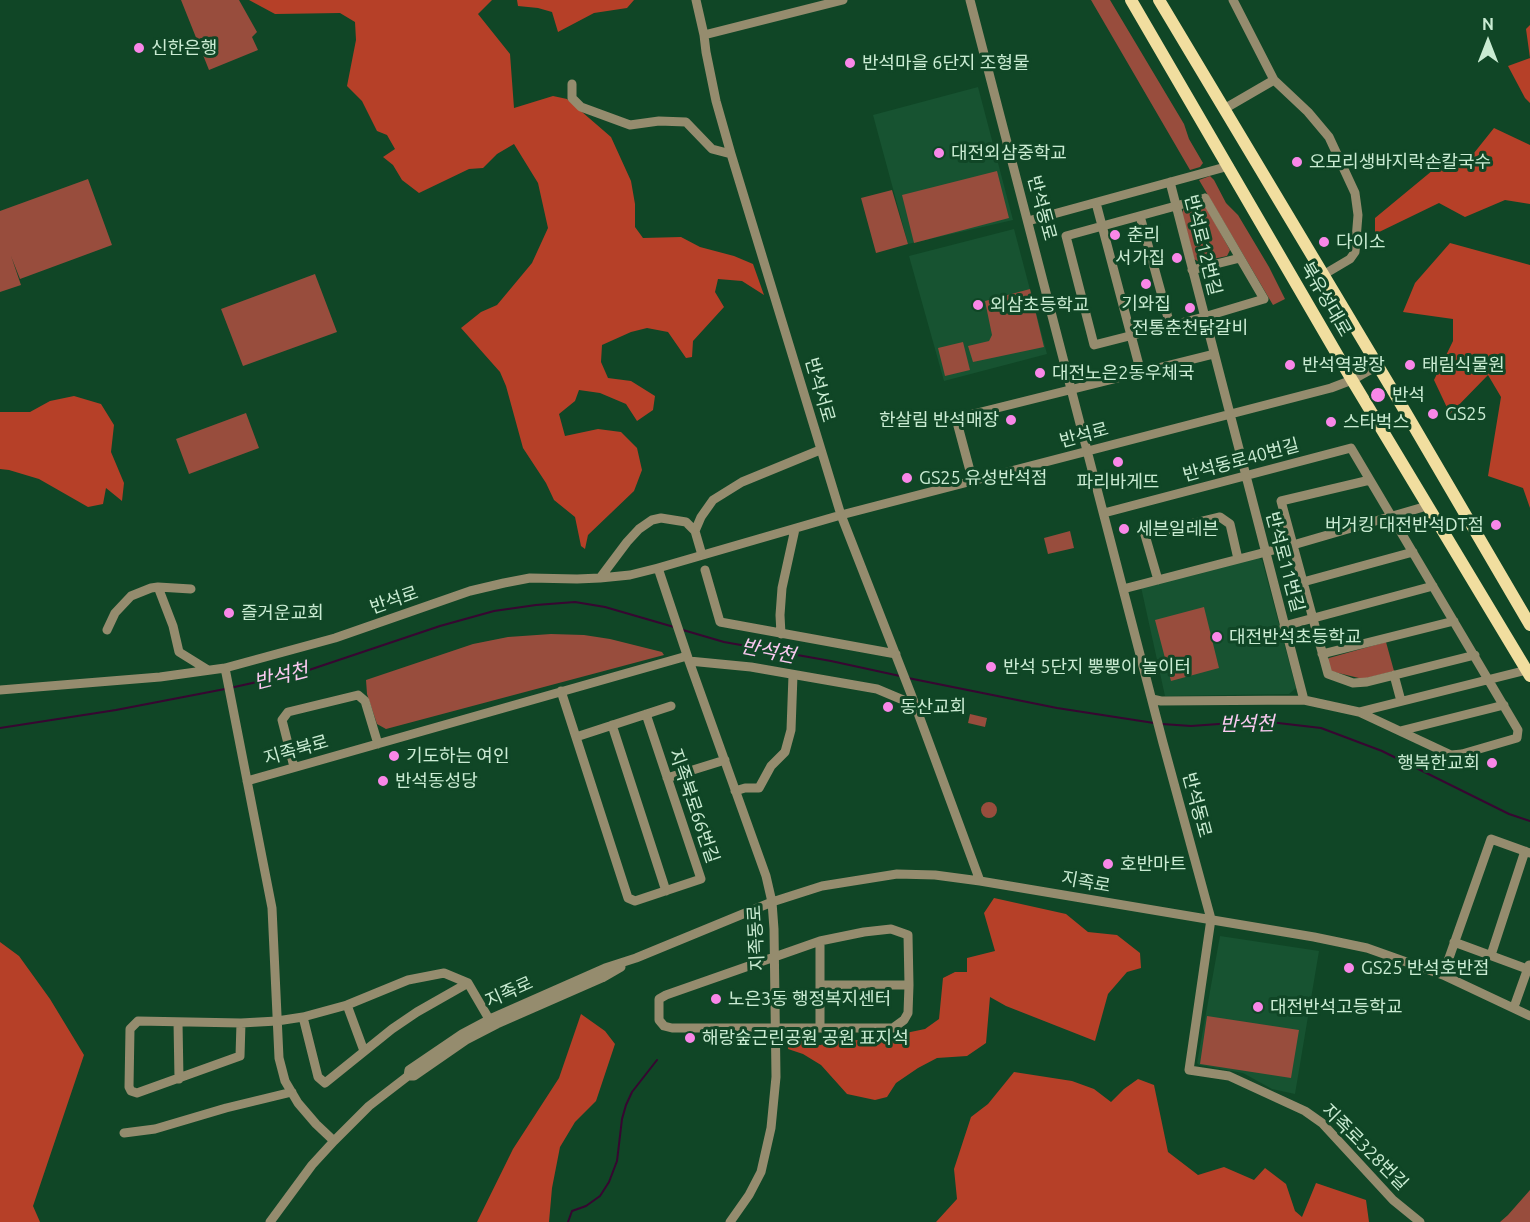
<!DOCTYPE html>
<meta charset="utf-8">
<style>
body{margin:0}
#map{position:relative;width:1530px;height:1222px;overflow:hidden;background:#104626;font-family:Ubuntu,sans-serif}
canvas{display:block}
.north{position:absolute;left:1458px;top:12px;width:60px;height:60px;-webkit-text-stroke:4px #104626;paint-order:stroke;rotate:0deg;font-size:16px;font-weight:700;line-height:24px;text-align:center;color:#caecd3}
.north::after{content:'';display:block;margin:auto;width:21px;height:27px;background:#caecd3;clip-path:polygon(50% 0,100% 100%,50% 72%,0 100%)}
</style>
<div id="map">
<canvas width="1530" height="1222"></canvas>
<div class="north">N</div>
</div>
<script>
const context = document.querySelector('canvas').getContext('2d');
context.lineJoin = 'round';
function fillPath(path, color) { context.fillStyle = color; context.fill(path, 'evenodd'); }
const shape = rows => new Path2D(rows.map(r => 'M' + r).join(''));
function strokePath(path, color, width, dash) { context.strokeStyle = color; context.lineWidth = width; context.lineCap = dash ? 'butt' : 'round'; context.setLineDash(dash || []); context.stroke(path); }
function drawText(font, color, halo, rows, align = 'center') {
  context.font = font + ' Ubuntu,"Noto Sans KR",sans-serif'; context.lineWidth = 6; context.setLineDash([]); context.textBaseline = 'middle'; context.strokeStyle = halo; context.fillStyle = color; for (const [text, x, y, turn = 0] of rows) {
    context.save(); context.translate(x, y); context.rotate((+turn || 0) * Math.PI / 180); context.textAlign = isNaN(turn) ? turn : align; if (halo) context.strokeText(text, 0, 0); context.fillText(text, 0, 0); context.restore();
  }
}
fillPath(shape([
 [978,87,1013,220,908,244,873,115],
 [1014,229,1047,354,944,381,909,256],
 [1258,557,1262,560,1296,688,1289,694,1165,696,1141,587],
 [1220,936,1319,951,1295,1094,1272,1089,1243,1073,1199,1065,1197,1063]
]), '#175331');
fillPath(shape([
 [181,0,239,0,257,32,252,37,258,50,209,70],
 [1091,0,1110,0,1184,124,1189,139,1203,163,1200,167,1190,170],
 [997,171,1009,218,914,243,902,195],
 [1210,176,1214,180,1226,203,1238,215,1269,267,1285,299,1273,305,1199,180],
 [88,179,112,245,20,279,11,256,21,285,0,292,0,211],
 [892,190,908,244,876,253,861,198],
 [1201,204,1206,207,1230,250,1227,256,1199,262,1194,259,1182,213,1184,208],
 [315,274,337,332,243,366,221,309],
 [1030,289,1044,347,973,362,968,346,989,341,992,335,985,301],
 [963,342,970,370,945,376,938,348],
 [246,413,259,448,189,474,176,439],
 [1070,531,1074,548,1048,554,1044,538],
 [1204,607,1219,668,1171,681,1155,620],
 [551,634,584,635,610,639,662,652,664,655,386,729,377,724,367,694,366,680,473,644,508,637],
 [1386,642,1394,671,1363,679,1330,671,1327,661,1329,658],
 [970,714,987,718,985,727,968,723],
 '981 810a8 8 0 1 1 16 0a8 8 0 1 1-16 0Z',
 [1207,1016,1299,1030,1291,1078,1200,1064],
 [1530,1190,1530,1222,1500,1222,1508,1215]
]), '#984d3d');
fillPath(shape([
 [249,0,492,0,478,14,510,54,514,108,553,96,567,99,611,137,631,181,635,204,635,227,643,238,681,237,700,247,734,256,753,264,764,295,742,281,718,279,715,292,724,307,693,341,692,357,686,358,668,332,647,328,631,332,602,345,601,362,608,378,631,381,655,396,653,410,637,421,626,404,600,393,579,390,575,401,559,414,565,436,598,429,621,432,637,448,642,470,634,491,588,535,585,549,581,546,575,517,554,500,546,483,523,448,506,386,500,372,461,328,481,312,497,305,532,263,548,228,538,183,514,144,497,154,483,168,469,169,419,193,402,180,393,165,383,157,395,149,387,135,377,131,362,101,347,86,356,40,355,22,340,13,275,14],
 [517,0,634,0,627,8,594,13,558,32,552,12,538,8,518,6],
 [1530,25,1530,103,1525,98,1508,66,1530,58,1526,29],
 [1494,128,1530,145,1530,204,1505,200,1465,217,1439,203,1375,234,1375,218,1450,156,1470,158],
 [1450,243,1530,265,1530,508,1523,488,1488,476,1501,397,1488,375,1450,414,1434,380,1453,341,1453,319,1403,312,1415,283],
 [74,396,101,404,114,425,111,452,124,483,122,501,106,488,103,504,88,507,39,479,9,470,0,469,0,412,30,412,50,401],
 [994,898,1066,914,1088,932,1117,935,1140,953,1141,968,1127,972,1108,994,1095,1041,1006,1006,990,997,986,1043,967,1056,937,1058,918,1068,896,1083,887,1097,875,1100,847,1094,821,1065,803,1054,788,1049,790,1036,800,1036,807,1046,821,1045,832,1038,867,1041,925,1029,939,1019,943,978,955,972,967,972,967,958,995,951,984,913],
 [0,942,19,956,50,999,84,1055,33,1206,40,1222,0,1222],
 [581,1014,605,1031,615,1044,596,1101,575,1122,560,1147,552,1188,549,1222,477,1222,513,1149,559,1078],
 [1014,1072,1072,1081,1094,1089,1111,1102,1124,1089,1138,1079,1154,1085,1168,1152,1198,1175,1224,1167,1254,1180,1265,1168,1286,1184,1295,1211,1302,1217,1316,1183,1366,1200,1369,1222,936,1222,957,1199,954,1169,971,1117,988,1104]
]), '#b64028');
strokePath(shape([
 [683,630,724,642,831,661,900,676],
 [908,678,1057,708,1154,723],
 [230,688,306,671,440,626,494,611,536,605,575,602,605,607,674,627],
 [1162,724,1191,726,1261,721,1321,728,1382,751,1509,814,1530,821],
 [0,728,116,710,225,689],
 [568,1222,572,1211,586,1206,600,1196,609,1182,617,1161,622,1119,626,1105,632,1092,657,1060]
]), '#370631', 2);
strokePath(shape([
 [696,0,704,35],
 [843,0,704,35,706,52,716,101,731,154,841,515,911,694,980,881],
 [970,0,1163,743,1211,919,1189,1070,1229,1076,1305,1111,1322,1123,1393,1200,1420,1222],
 [1233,0,1274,80,1308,112,1329,137,1355,193,1358,215,1355,252,1350,259,1323,275],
 [572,84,572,98,581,107,630,125,659,121,686,122,712,149,731,154],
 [1224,109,1274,80],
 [1170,182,1304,700],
 [1205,198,1264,299,1204,317,1094,345,1066,236,1205,198],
 [1096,203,1141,373],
 [1140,216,1170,325],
 [1028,221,1229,166],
 [1192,270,1240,258],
 [1370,480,1281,501,1328,674,1353,683,1367,682,1475,655],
 [973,482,958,426,960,420,965,416,1214,354],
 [1104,513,1351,448,1518,730,1517,738,1462,754,1451,755,1359,712],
 [695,531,701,517,713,500,742,482,820,450],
 [658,568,689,661,766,876,772,902,774,929,776,1077,771,1128,761,1172,749,1195,730,1222],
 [705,570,720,622,896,654],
 [600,578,627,542,639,529,652,520,661,518,686,522,695,531,702,555],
 [1158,580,1145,535,1220,517,1230,524,1238,559],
 [1303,582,1413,552],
 [191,589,158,587,173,626,179,652,208,670],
 [1123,589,1293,545,1427,506],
 [1284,626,1433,586],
 [107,630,115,613,131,596,151,588,158,587],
 [781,634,780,615,782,588,795,529],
 [1322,654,1454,621],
 [689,661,751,667,877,689,915,705],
 [225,668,272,908,279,1058,285,1081,298,1103,316,1124,334,1141],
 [1394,675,1401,701],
 [0,690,160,677,225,668,335,638,470,591,504,583,530,578,577,579,600,578,630,575,658,568,841,515,1331,388,1352,380,1377,366],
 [561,691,628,898,635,901,701,879,646,714],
 [1152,699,1161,701,1304,700,1359,712,1527,670],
 [612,725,666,891],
 [1400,731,1504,705],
 [576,737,671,706],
 [294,767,282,720,288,712,358,695,365,701,378,744],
 [667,778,725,760],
 [247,781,687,656],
 [735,791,745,788,759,788,771,766,785,752,791,730,793,675],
 [891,929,908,935,909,985,908,1013,904,1020,893,1028,672,1028,664,1026,659,1020,659,999,666,995,820,941,864,932,891,929],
 [1454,942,1530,970],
 [1491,955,1525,851],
 [1443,975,1491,839,1530,853],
 [820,985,909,985],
 [347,1005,364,1051],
 [1514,1007,1529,965],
 [303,1017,318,1077,325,1083,392,1029,417,1012,468,983],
 [178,1022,179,1079],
 [241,1023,240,1056,137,1093,131,1091,129,1087,130,1029,138,1021,241,1023,277,1021,303,1017,347,1005,408,980,444,973,468,983,489,1019],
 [820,1028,820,941],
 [408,1076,409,1070,462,1034,494,1017,605,968,636,958,772,902,822,886,897,874,935,875,980,881,1314,937,1367,948,1443,975,1530,1016],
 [124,1133,155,1129,226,1108,292,1092],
 [270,1222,312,1165,334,1141,369,1106,408,1076,414,1076,466,1040,497,1024,602,978,621,967]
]), '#958c6e', 9);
strokePath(shape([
 [1131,0,1352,380,1530,676],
 [1159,0,1399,401,1530,625]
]), '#f1de9f', 12);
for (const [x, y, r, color] of [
 [139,48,6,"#f987e8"],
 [850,63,6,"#f987e8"],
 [939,153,6,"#f987e8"],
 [1297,162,6,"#f987e8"],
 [1115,235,6,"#f987e8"],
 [1324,242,6,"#f987e8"],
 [1177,258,6,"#f987e8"],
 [1146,284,6,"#f987e8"],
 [978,305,6,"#f987e8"],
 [1190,308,6,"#f987e8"],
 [1290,365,6,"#f987e8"],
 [1410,365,6,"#f987e8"],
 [1040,373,6,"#f987e8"],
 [1378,395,8,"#f987e8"],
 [1433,414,6,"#f987e8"],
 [1011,420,6,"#f987e8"],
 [1331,422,6,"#f987e8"],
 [1118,462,6,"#f987e8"],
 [907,478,6,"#f987e8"],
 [1496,525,6,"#f987e8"],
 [1124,529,6,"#f987e8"],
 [229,613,6,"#f987e8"],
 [1217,637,6,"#f987e8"],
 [991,667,6,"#f987e8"],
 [888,707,6,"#f987e8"],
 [394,756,6,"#f987e8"],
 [1492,763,6,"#f987e8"],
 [383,781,6,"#f987e8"],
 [1108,864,6,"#f987e8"],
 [1349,968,6,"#f987e8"],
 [716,999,6,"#f987e8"],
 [1258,1007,6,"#f987e8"],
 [690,1038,6,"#f987e8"]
]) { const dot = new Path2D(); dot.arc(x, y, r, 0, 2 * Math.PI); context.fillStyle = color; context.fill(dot); strokePath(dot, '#104626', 2); }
drawText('18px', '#caecd3', '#104626', [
 ["신한은행",151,48],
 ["반석마을 6단지 조형물",862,63],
 ["대전외삼중학교",951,153],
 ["오모리생바지락손칼국수",1309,162],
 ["춘리",1127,235],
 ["다이소",1336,242],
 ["서가집",1165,258,"right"],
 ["기와집",1146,304,"center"],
 ["외삼초등학교",990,305],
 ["전통춘천닭갈비",1190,328,"center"],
 ["반석역광장",1302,365],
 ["태림식물원",1422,365],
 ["대전노은2동우체국",1052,373],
 ["반석",1392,395],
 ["GS25",1445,414],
 ["한살림 반석매장",999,420,"right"],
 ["스타벅스",1343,422],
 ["GS25 유성반석점",919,478],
 ["파리바게뜨",1118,482,"center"],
 ["버거킹 대전반석DT점",1484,525,"right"],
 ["세븐일레븐",1136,529],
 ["즐거운교회",241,613],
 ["대전반석초등학교",1229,637],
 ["반석 5단지 뿡뿡이 놀이터",1003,667],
 ["동산교회",900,707],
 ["기도하는 여인",406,756],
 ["행복한교회",1480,763,"right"],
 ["반석동성당",395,781],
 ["호반마트",1120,864],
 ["GS25 반석호반점",1361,968],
 ["노은3동 행정복지센터",728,999],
 ["대전반석고등학교",1270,1007],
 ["해랑숲근린공원 공원 표지석",702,1038]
], 'left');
drawText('18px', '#caecd3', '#104626', [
 ["반석동로",1042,208,75],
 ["반석로12번길",1203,245,76],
 ["북유성대로",1326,299,60],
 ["반석서로",820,390,74],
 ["반석로",1084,435,-15],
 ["반석동로40번길",1241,460,-15],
 ["반석로11번길",1285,562,75],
 ["반석로",394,600,-19],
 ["지족북로",296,750,-16],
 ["반석동로",1197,805,75],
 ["지족북로66번길",694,806,71],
 ["지족로",1086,882,10],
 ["지족동로",756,938,-93],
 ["지족로",509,992,-24],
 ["지족로328번길",1365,1147,45]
]);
drawText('italic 20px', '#fbcaf1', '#104626', [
 ["반석천",768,651,11],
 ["반석천",281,676,-14],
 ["반석천",1247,724,-1]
]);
</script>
